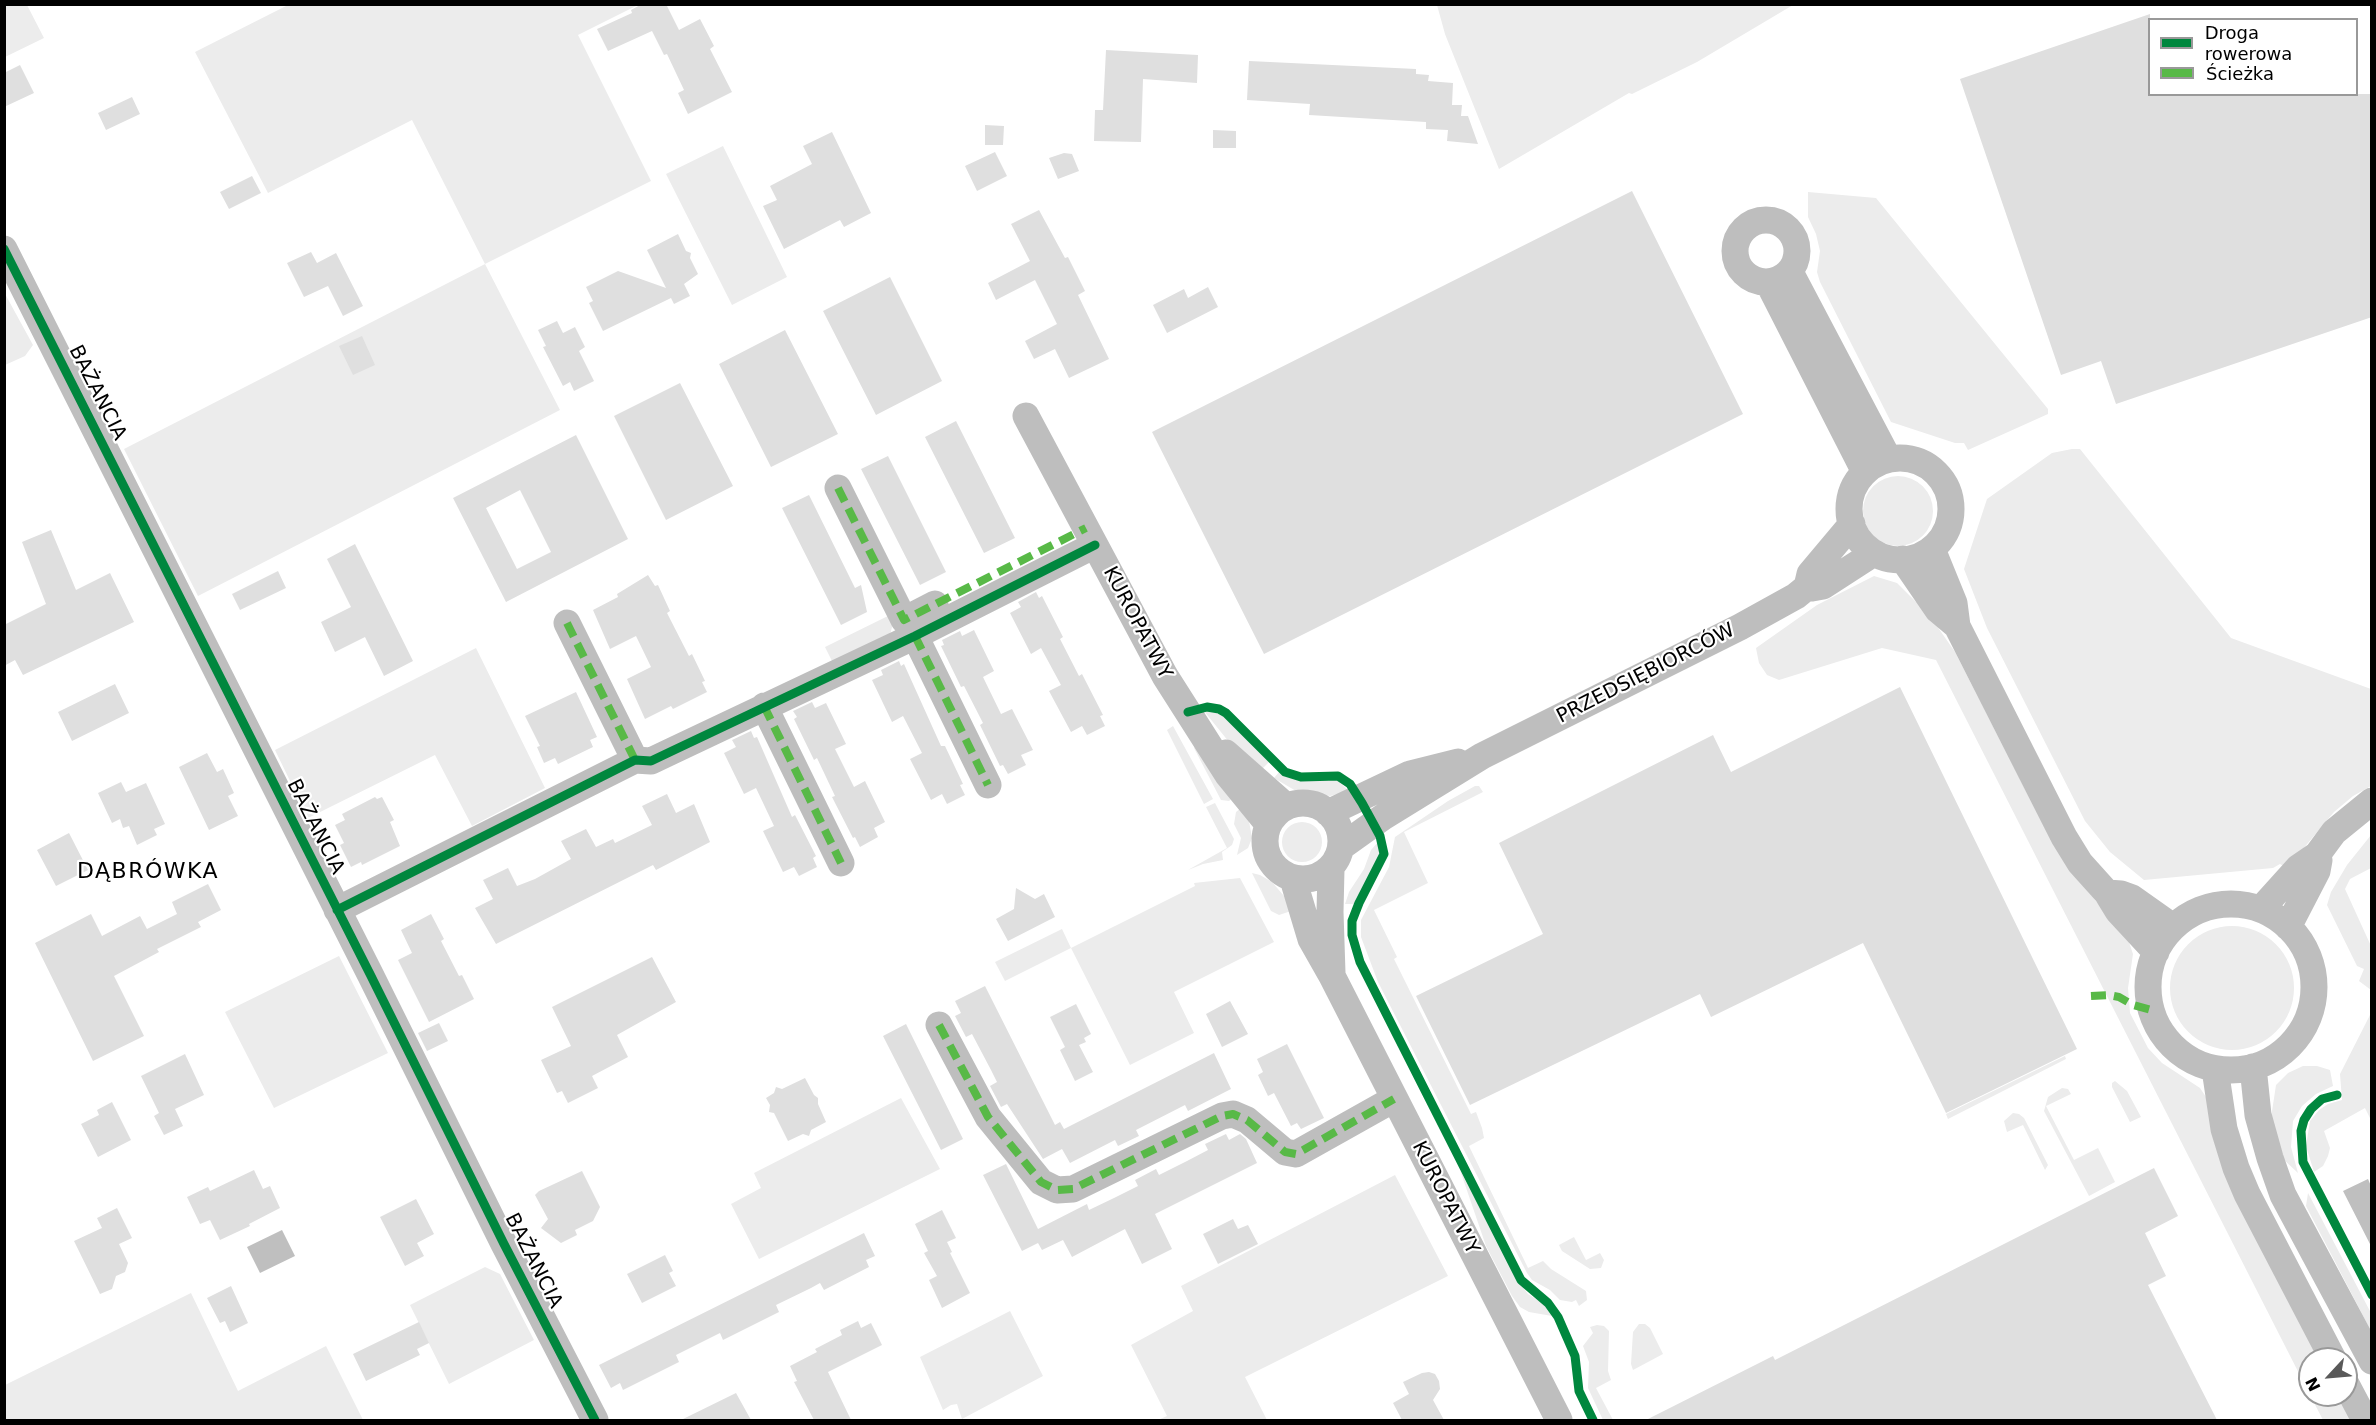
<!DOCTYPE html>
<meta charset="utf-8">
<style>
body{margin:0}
#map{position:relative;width:2376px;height:1425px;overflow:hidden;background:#fff;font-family:"DejaVu Sans",sans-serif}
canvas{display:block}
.frame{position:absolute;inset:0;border:6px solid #000;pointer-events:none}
.legend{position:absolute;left:2148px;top:18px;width:210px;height:78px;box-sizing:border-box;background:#fff;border:2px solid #999;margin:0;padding:8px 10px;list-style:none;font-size:18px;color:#000}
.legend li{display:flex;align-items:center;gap:12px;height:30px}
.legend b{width:30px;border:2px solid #999}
.north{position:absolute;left:2298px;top:1347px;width:60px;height:60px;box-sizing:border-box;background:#fff;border:2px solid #999;border-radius:50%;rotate:244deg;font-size:16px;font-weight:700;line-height:24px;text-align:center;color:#000}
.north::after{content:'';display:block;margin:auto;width:21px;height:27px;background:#595959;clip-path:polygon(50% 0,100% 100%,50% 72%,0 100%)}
</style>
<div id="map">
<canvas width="2376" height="1425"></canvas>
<div class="frame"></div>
<ul class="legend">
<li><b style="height:8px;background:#00873e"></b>Droga rowerowa</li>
<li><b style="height:8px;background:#58b947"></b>Ścieżka</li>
</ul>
<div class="north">N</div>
</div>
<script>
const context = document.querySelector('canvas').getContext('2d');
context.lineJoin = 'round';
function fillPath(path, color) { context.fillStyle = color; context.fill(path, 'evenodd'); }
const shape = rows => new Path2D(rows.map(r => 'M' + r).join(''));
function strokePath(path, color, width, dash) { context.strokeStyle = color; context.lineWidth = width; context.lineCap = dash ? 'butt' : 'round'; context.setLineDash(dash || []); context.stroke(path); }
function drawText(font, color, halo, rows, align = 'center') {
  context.font = font + ' "DejaVu Sans",sans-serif'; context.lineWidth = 4.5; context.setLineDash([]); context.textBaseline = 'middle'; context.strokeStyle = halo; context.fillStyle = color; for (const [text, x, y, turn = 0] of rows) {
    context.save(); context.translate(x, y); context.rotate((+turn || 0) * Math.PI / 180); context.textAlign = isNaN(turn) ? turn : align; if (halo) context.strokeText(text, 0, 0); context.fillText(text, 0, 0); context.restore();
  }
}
fillPath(shape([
 [5,4,27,5,44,38,5,57],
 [288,5,638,5,578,35,651,181,485,264,560,410,198,596,124,449,485,264,412,120,268,193,195,52],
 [1437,5,1437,4,1793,5,1697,62,1632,94,1629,93,1499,169,1445,34],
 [723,146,787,277,732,305,666,174],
 [1808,192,1876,198,2048,409,2048,414,1968,450,1964,443,1955,443,1891,422,1820,282,1817,272,1820,251,1816,234,1808,217],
 [4,292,33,345,25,356,5,365],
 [2072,449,2080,449,2231,638,2371,689,2371,786,2353,796,2334,812,2287,868,2280,864,2273,868,2144,880,2110,852,2085,821,1987,628,1964,569,1987,499,2052,453],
 '1863 511a35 35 0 1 1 70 0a35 35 0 1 1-70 0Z',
 [1874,576,1897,583,1916,602,1921,603,1955,652,2049,836,2066,864,2129,942,2133,954,2128,988,2130,1013,2148,1048,2162,1063,2200,1088,2208,1100,2324,1359,2310,1359,2310,1395,1936,660,1882,648,1779,680,1767,675,1759,663,1756,648,1817,605],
 [892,614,893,623,890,635,833,663,825,647],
 [476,648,545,788,472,826,435,755,308,818,275,750],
 [1204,711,1212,711,1223,716,1269,762,1261,770,1229,742],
 [1173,726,1213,799,1204,804,1167,730],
 [1196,746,1235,796,1229,801,1221,800,1194,748],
 [1279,772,1297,780,1337,780,1349,791,1330,796,1296,791,1274,778],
 [1475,786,1479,786,1483,792,1404,832,1428,883,1374,910,1397,957,1394,959,1471,1114,1476,1112,1482,1128,1484,1138,1469,1146,1528,1268,1543,1261,1551,1269,1586,1291,1587,1300,1579,1306,1576,1300,1572,1302,1560,1300,1550,1290,1532,1280,1527,1273,1378,982,1361,937,1361,920,1389,867,1395,837,1448,801],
 [1215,803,1234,839,1232,845,1222,852,1223,860,1203,864,1188,870,1227,848,1206,807],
 [1241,808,1249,821,1252,838,1248,848,1237,855,1241,838,1234,824,1236,812],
 '1282 842a20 20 0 1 1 40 0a20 20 0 1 1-40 0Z',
 [2371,835,2371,868,2350,879,2345,889,2371,946,2371,990,2359,981,2364,969,2357,966,2327,905,2331,892,2347,865],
 [1378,842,1381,854,1378,862,1355,904,1345,904,1349,892,1364,869,1371,850],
 [1252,873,1260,875,1272,882,1284,896,1291,911,1279,915,1271,911],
 [1240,878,1274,942,1174,992,1194,1033,1130,1065,1071,948,1005,981,995,962,1062,929,1071,948,1195,886,1194,883],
 '2170 988a62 62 0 1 1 124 0a62 62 0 1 1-124 0Z',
 [339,956,388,1053,274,1108,225,1012],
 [2371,1013,2371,1120,2365,1108,2324,1131,2330,1148,2328,1156,2323,1166,2314,1172,2306,1146,2310,1121,2319,1110,2328,1104,2342,1100,2340,1074],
 [2065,1056,2066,1059,1948,1119,1946,1114],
 [2303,1066,2317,1066,2330,1070,2333,1086,2316,1094,2302,1106,2293,1121,2291,1147,2298,1173,2282,1158,2271,1118,2276,1085,2288,1073],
 [2115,1081,2127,1091,2141,1117,2130,1122,2112,1087,2112,1083],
 [2062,1088,2068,1089,2071,1094,2046,1106,2074,1160,2098,1148,2115,1182,2089,1196,2044,1111,2048,1097],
 [901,1098,940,1169,759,1259,731,1204,761,1188,754,1173],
 [2013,1113,2019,1114,2024,1118,2048,1165,2045,1170,2023,1125,2007,1132,2004,1121],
 [1460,1170,1518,1281,1528,1294,1544,1304,1552,1316,1529,1312,1520,1307,1512,1296,1486,1246],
 [1395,1175,1448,1276,1245,1377,1267,1420,1158,1420,1167,1416,1131,1345,1193,1311,1181,1286],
 [2308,1193,2371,1313,2371,1331,2306,1206],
 [1574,1237,1586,1260,1600,1253,1604,1260,1601,1268,1590,1269,1562,1251,1559,1245],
 [485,1267,500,1274,534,1340,449,1384,410,1305],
 [191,1293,238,1391,326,1346,363,1420,5,1420,5,1385],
 [1010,1311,1043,1376,962,1419,957,1404,951,1405,943,1410,920,1357],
 [1639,1324,1645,1324,1650,1328,1663,1354,1633,1370,1631,1364,1633,1332],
 [1597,1325,1604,1326,1609,1331,1608,1371,1611,1380,1596,1388,1613,1420,1603,1420,1588,1388,1589,1362,1583,1346,1593,1333,1590,1327],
 [2310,1395,2342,1395,2356,1420,2323,1420]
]), '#ececec');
fillPath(shape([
 [2368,1179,2371,1186,2371,1246,2343,1191],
 [282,1230,295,1256,260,1273,247,1247]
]), '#bfbfbf');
fillPath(shape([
 [642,4,666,4,679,30,700,19,714,46,710,49,732,92,688,114,678,93,684,90,667,54,664,55,652,31,608,51,597,29,632,13,631,10],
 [2150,14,2150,94,2372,94,2372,317,2116,404,2101,361,2061,375,1960,79],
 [1106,50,1198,55,1197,83,1143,79,1141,142,1094,141,1095,110,1103,110],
 [1249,61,1416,69,1416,74,1429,75,1428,81,1453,83,1452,105,1462,105,1461,116,1468,116,1478,144,1447,141,1448,130,1426,129,1426,122,1309,115,1310,104,1247,100],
 [20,65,34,93,4,107,4,73],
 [132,97,140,114,106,130,98,113],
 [985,125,1004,126,1003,145,985,145],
 [1213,130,1236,131,1236,148,1213,148],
 [832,132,871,213,844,227,840,220,784,249,763,206,777,200,770,186,812,164,803,146],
 [995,152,1007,176,977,191,965,166],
 [1064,153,1072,154,1079,171,1058,179,1049,158],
 [252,176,261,193,229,209,220,192],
 [1632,191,1743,414,1264,654,1152,432],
 [1039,210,1065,258,1068,257,1085,291,1078,295,1109,359,1069,378,1055,349,1034,359,1025,341,1057,324,1035,280,996,300,988,283,1030,261,1011,224],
 [678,234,686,251,691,253,690,258,698,274,684,284,690,296,674,304,671,298,603,331,589,303,593,301,586,287,618,271,666,288,647,250],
 [311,252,317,263,336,253,363,306,343,316,328,286,304,297,287,263],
 [890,277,942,381,876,415,823,311],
 [1208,287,1218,307,1167,333,1153,305,1184,289,1188,298],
 [557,321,563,333,575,327,585,347,579,351,594,381,574,391,570,382,563,386,543,347,546,346,538,330],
 [785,330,838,434,771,467,719,364],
 [362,336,375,365,353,375,339,346],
 [680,383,733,486,666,520,614,416],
 [956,421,1015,538,984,553,925,437],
 [576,435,628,539,506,602,453,498],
 [520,490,551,552,517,569,486,508],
 [888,456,946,572,920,585,861,469],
 [809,495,855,588,861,585,867,612,841,625,782,508],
 [51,530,76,590,110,573,134,622,23,675,15,660,4,666,4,625,46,604,22,542],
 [355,544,413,661,384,676,365,637,335,652,321,622,351,607,327,559],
 [278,571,286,588,240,610,232,594],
 [648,575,655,586,658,585,670,611,667,613,689,656,692,654,705,681,702,682,707,692,673,709,671,706,645,719,627,679,651,667,636,636,610,649,593,610,618,597,617,594],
 [1036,592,1039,598,1042,596,1063,637,1060,639,1079,676,1082,674,1103,715,1100,716,1105,726,1087,735,1082,726,1071,732,1049,691,1061,685,1041,648,1031,654,1010,613,1021,607,1018,602],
 [974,630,994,671,983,677,1001,714,1012,709,1033,750,1021,755,1026,765,1008,774,1003,765,1000,766,980,725,983,723,964,686,961,687,941,646,944,645,942,640,960,631,962,636],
 [899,661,901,666,904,664,941,746,945,746,963,784,960,785,965,795,947,804,942,794,931,800,910,759,922,753,903,716,892,722,872,680,883,675,881,670],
 [115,684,129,713,72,741,58,712],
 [1900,687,2077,1049,1946,1113,1863,943,1711,1017,1700,994,1470,1105,1416,996,1543,934,1499,843,1713,735,1731,772],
 [576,692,597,737,590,740,593,747,558,764,555,758,544,763,537,747,540,746,525,716],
 [812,702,815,708,826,703,846,744,835,749,854,787,865,781,885,822,874,828,878,837,860,847,855,837,853,838,832,797,835,796,817,758,814,760,794,719,797,717,793,711],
 [751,731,754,738,757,737,792,817,795,815,816,856,813,858,817,867,799,876,794,867,783,872,763,831,774,826,756,788,744,794,724,753,736,747,732,740],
 [207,753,217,772,223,769,234,793,228,796,238,816,209,830,179,767],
 [121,782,126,792,146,783,165,824,154,829,157,835,137,845,129,826,123,828,120,819,112,823,98,793],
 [667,794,676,813,694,804,710,842,656,870,653,865,496,944,475,908,493,899,483,880,508,868,517,886,535,879,571,859,561,841,586,829,596,847,613,839,615,843,652,825,642,806],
 [375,797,377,799,382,797,394,820,390,822,400,846,362,865,361,862,351,867,340,845,344,843,335,825,345,820,342,814],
 [69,833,88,870,56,886,37,850],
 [208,884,221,910,198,922,201,927,157,949,159,952,114,976,144,1036,93,1061,35,943,91,914,102,936,140,916,147,929,177,914,172,902],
 [1016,888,1035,899,1044,894,1055,917,1008,941,996,919,1014,909],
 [431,914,444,939,441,941,459,976,462,975,474,999,429,1022,398,960,412,953,401,930],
 [652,957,676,1002,617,1035,628,1057,592,1076,598,1088,568,1103,562,1091,557,1093,541,1060,571,1046,552,1007],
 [985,986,1055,1125,1060,1122,1064,1129,1214,1053,1231,1089,1188,1111,1185,1105,1136,1130,1139,1136,1118,1146,1115,1140,1070,1163,1062,1149,1043,1159,1007,1104,1001,1107,990,1086,997,1082,991,1070,972,1034,966,1037,955,1016,961,1013,955,1001],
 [1230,1001,1248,1034,1222,1047,1206,1014],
 [1076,1004,1091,1034,1084,1038,1086,1042,1079,1045,1093,1072,1075,1081,1060,1050,1065,1047,1050,1017],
 [439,1023,448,1041,427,1051,418,1033],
 [906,1024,963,1139,941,1150,883,1036],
 [1287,1044,1324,1118,1301,1129,1297,1123,1291,1126,1274,1093,1268,1096,1258,1075,1263,1072,1257,1059],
 [185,1054,204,1095,175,1109,183,1126,164,1135,154,1116,159,1113,141,1076],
 [805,1078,814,1095,818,1098,818,1104,826,1122,811,1130,809,1136,803,1134,788,1141,774,1113,769,1112,770,1105,766,1098,774,1093,776,1087,782,1089],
 [112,1102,131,1140,98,1157,81,1124,99,1115,97,1110],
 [1226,1134,1229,1140,1240,1134,1246,1139,1257,1163,1155,1214,1172,1249,1142,1264,1125,1229,1072,1257,1063,1240,1042,1250,1038,1243,1022,1251,983,1175,1006,1164,1038,1229,1087,1204,1089,1210,1114,1198,1138,1186,1135,1180,1156,1169,1159,1175,1187,1161,1208,1150,1205,1144],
 [2154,1168,2178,1216,2145,1233,2166,1276,2148,1285,2217,1420,1646,1420,1773,1356,1775,1360],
 [254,1170,263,1189,270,1186,280,1208,249,1224,250,1226,220,1240,210,1220,200,1224,187,1197,208,1187,210,1191],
 [582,1171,600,1207,593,1221,575,1230,577,1235,561,1243,541,1228,548,1219,535,1195,539,1191],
 [416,1199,434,1234,417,1243,424,1256,405,1266,380,1217],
 [117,1208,132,1238,119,1244,128,1263,125,1272,116,1276,112,1289,100,1294,74,1241,102,1228,97,1218],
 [942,1210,956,1238,947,1242,952,1252,950,1253,970,1293,942,1308,929,1280,937,1276,924,1253,928,1251,915,1224],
 [1233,1219,1238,1229,1248,1225,1258,1244,1218,1264,1203,1234],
 [864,1233,875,1256,866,1260,869,1267,824,1290,820,1283,811,1288,776,1305,779,1312,723,1340,720,1333,676,1355,679,1362,623,1390,620,1383,611,1388,599,1365],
 [665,1255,673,1271,669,1273,676,1286,642,1303,627,1274],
 [231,1286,248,1323,230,1332,225,1321,220,1323,207,1298],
 [858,1321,861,1328,871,1323,882,1345,828,1372,851,1420,814,1420,794,1382,797,1381,790,1366,817,1352,815,1349,842,1335,840,1330],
 [419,1322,429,1343,417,1349,420,1355,366,1381,353,1354],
 [1429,1372,1435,1374,1439,1381,1440,1389,1433,1400,1444,1420,1402,1420,1393,1403,1409,1394,1403,1382,1422,1373],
 [736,1393,751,1420,681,1420]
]), '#dfdfdf');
strokePath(shape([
 '1735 251a31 31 0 1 1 62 0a31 31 0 1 1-62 0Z',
 [4,249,370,974,504,1244,595,1420],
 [1790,272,1888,458],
 [1768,282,1865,472],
 [1026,416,1165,676,1228,775,1268,824],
 '1849 509a51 51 0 1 1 102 0a51 51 0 1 1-102 0Z',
 [838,488,904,620,935,604],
 [1932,549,1954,603,1957,626,2064,837,2080,863,2107,893,2118,911,2156,952],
 [1903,559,1938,610,1957,626],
 [1807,587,1810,574,1852,524],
 [1807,587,1812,588,1823,586,1874,553],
 [567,623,635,760],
 [915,636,988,785],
 [764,706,841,863],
 [1226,753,1286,806],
 '1265 841a38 38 0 1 1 76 0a38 38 0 1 1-76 0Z',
 [1328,813,1410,774,1458,762],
 [1341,847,1383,817,1482,756,1740,627,1796,596,1807,587],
 [1331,869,1330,912,1332,973],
 [1293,879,1311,939,1332,976,1559,1420],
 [2107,893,2121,894,2132,898,2173,927],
 '2148 987a83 83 0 1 1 166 0a83 83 0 1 1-166 0Z',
 [2261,909,2298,868,2317,855,2334,832,2372,801],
 [337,910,635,760,651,761,672,751,915,636,1095,545],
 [2288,927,2317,871,2319,860,2317,855],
 [939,1025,988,1117,1041,1182,1057,1190,1073,1189,1222,1116,1233,1114,1247,1120,1285,1152,1296,1154,1394,1099],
 [2253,1067,2258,1115,2270,1158,2283,1195,2372,1361],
 [2215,1069,2224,1129,2236,1168,2247,1194,2333,1359],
 [2346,1384,2365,1420]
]), '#bebebe', 27);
strokePath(shape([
 [838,488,904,620,1086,528],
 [567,623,635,760],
 [915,636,988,785],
 [764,706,841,863],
 [2091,996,2109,995,2119,997,2133,1005,2151,1010],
 [939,1025,988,1117,1041,1182,1057,1190,1073,1189,1222,1116,1233,1114,1247,1120,1285,1152,1296,1154,1394,1099]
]), '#58b947', 8, [15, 8]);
strokePath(shape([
 [4,249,370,974,504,1244,595,1420],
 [1188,712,1207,707,1219,709,1226,713,1285,772,1301,777,1338,776,1350,784,1362,803,1380,836,1384,854,1359,903,1352,921,1352,935,1360,962,1521,1280,1548,1303,1558,1317,1575,1356,1579,1391,1593,1420],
 [337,910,635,760,651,761,672,751,915,636,1095,545],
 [2337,1095,2322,1099,2311,1109,2304,1120,2301,1131,2303,1162,2372,1295]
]), '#00873e', 9);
drawText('20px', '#000', '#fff', [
 ["BAŻANCIA",97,393,63],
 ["KUROPATWY",1137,623,62],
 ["PRZEDSIĘBIORCÓW",1646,674,-27],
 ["BAŻANCIA",315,827,63],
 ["KUROPATWY",1445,1198,63],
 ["BAŻANCIA",533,1261,63]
]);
context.letterSpacing = '1.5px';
drawText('22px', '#000', '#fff', [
 ["DĄBRÓWKA",148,872]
]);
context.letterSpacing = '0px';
</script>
